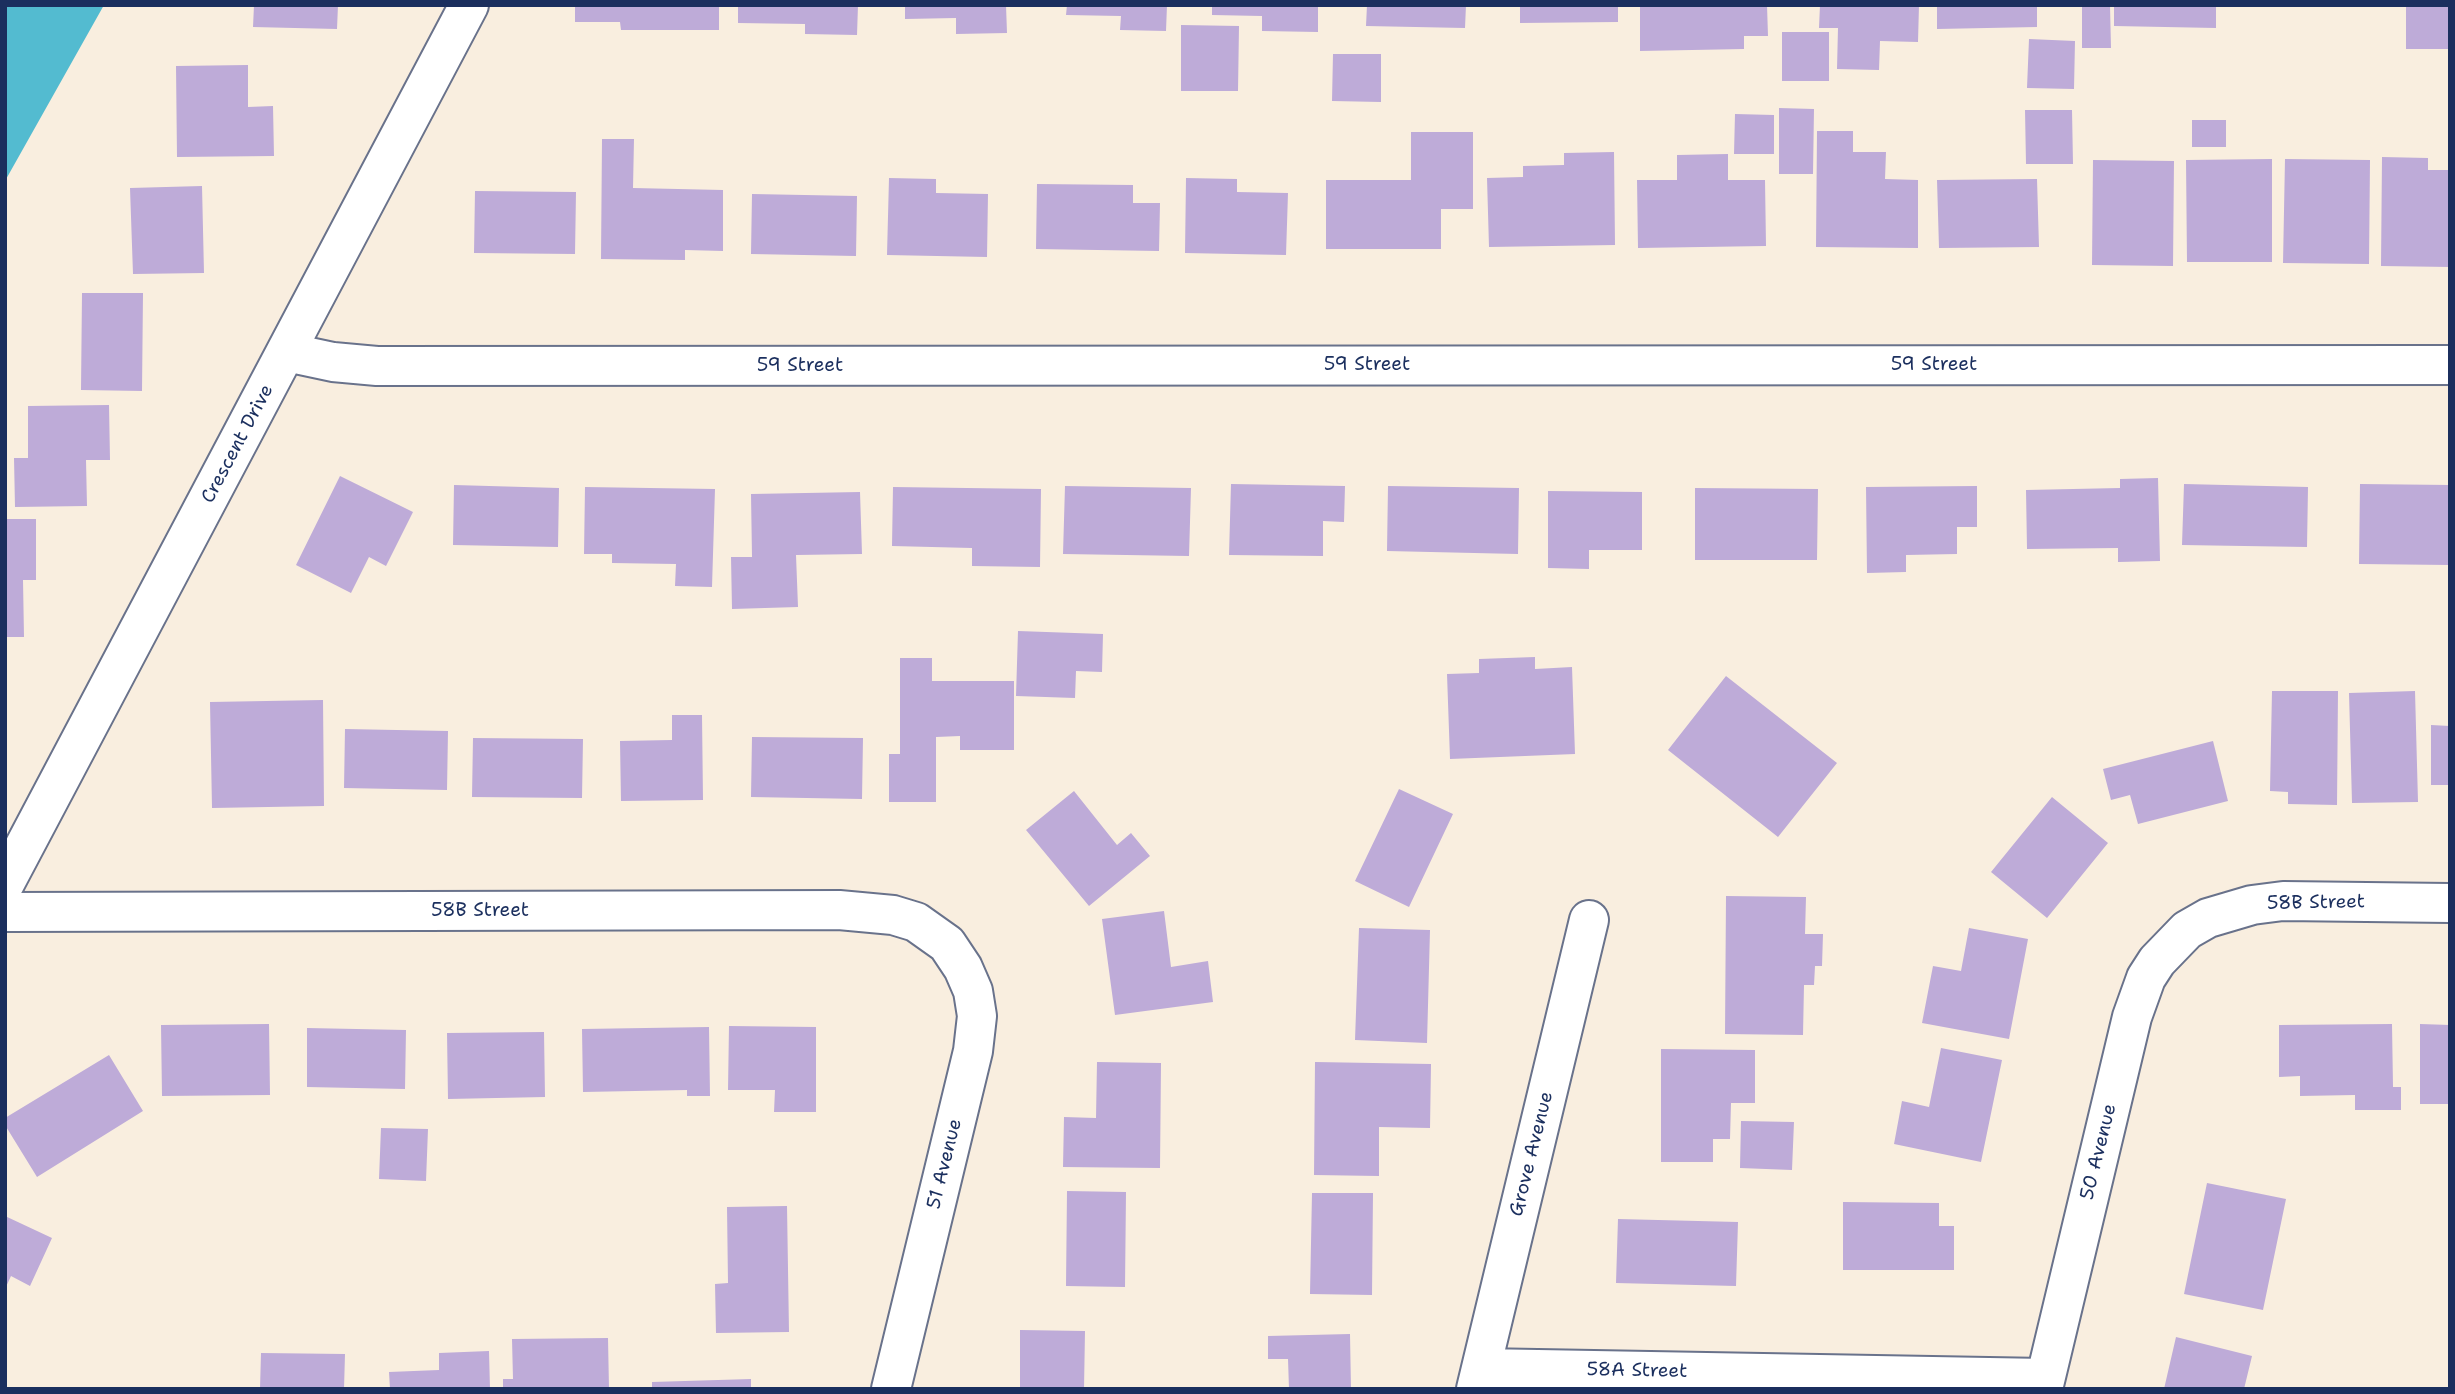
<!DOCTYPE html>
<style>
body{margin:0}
#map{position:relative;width:2455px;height:1394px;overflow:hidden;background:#f9eedf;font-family:"Shantell Sans",sans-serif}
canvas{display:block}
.frame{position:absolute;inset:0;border:7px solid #1b2f5e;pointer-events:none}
</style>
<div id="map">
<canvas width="2455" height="1394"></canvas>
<div class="frame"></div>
</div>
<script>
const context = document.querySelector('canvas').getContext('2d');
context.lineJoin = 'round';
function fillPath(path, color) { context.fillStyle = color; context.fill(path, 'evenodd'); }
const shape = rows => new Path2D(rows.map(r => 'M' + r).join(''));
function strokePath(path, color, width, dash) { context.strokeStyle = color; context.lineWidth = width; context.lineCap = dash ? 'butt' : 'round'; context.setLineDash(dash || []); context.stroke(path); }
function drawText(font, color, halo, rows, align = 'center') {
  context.font = font + ' "Shantell Sans",sans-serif'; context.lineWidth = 7; context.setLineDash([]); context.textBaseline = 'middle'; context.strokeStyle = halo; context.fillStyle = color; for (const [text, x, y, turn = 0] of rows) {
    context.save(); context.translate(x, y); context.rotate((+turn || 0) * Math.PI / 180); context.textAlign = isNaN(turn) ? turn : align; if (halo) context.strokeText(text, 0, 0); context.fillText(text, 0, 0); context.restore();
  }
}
fillPath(shape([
 [5,5,104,5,5,181]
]), '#53bbd0');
fillPath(shape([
 [254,5,338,5,337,29,253,27],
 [575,5,719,5,719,30,621,30,620,22,575,22],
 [738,5,858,5,857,35,805,34,805,24,738,23],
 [905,5,1006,5,1007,33,956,34,956,18,905,19],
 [1067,5,1167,5,1166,31,1120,30,1121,16,1066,15],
 [1212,5,1318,5,1318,32,1262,31,1262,16,1212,15],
 [1367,5,1466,5,1465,28,1366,26],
 [1520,5,1618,5,1618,22,1520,23],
 [1640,5,1767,5,1768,36,1744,36,1744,49,1640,51],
 [1820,5,1919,5,1918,42,1880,41,1879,70,1837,69,1838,28,1819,28],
 [1937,5,2037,5,2037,27,1937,29],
 [2082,5,2110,5,2111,48,2082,48],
 [2114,5,2216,5,2216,28,2114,26],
 [2406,5,2450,5,2450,49,2406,49],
 [1181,25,1239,26,1238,91,1181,91],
 [1782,32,1829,32,1829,81,1782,81],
 [2029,39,2075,41,2074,89,2027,88],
 [1333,54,1381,54,1381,102,1332,101],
 [248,65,248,107,273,106,274,156,177,157,176,66],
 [1779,108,1814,109,1813,174,1779,174],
 [2025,110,2072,110,2073,164,2026,164],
 [1735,114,1774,115,1774,154,1734,154],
 [2192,120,2226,120,2226,147,2192,147],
 [1817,131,1853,131,1853,152,1886,152,1885,179,1918,180,1918,248,1816,247],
 [1411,132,1473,132,1473,209,1441,209,1441,249,1326,249,1326,180,1411,180],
 [602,139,634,139,633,188,723,190,723,251,685,250,685,260,601,259],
 [1614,152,1615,245,1489,247,1487,178,1523,177,1523,166,1564,165,1564,153],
 [1728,154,1728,180,1765,180,1766,246,1638,248,1637,180,1677,180,1677,155],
 [2382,157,2428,158,2428,170,2450,170,2450,267,2381,266],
 [2272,159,2272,262,2187,262,2186,160],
 [2285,159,2370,160,2369,264,2283,263],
 [2093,160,2174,161,2173,266,2092,265],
 [889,178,936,179,936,193,988,194,987,257,887,255],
 [1186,178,1237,179,1237,192,1288,193,1286,255,1185,253],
 [2037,179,2039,247,1939,248,1937,180],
 [1037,184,1133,185,1133,203,1160,203,1159,251,1036,249],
 [202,186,204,273,133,274,130,188],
 [475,191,576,192,575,254,474,253],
 [752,194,857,196,856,256,751,254],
 [82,293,143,293,142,391,81,390],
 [109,405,110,460,86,460,87,506,15,507,14,458,28,458,28,406],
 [340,476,413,512,386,566,369,557,351,593,296,565],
 [2158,478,2160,561,2118,562,2118,548,2027,549,2026,490,2120,488,2120,479],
 [1231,484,1345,486,1344,522,1323,521,1323,556,1229,555],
 [2184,484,2308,487,2307,547,2182,545],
 [2360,484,2450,485,2450,565,2359,564],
 [454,485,559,488,558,547,453,545],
 [1065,486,1191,488,1189,556,1063,554],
 [1388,486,1519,488,1518,554,1387,551],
 [1977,486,1977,527,1957,527,1957,554,1906,555,1906,572,1867,573,1866,487],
 [585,487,715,489,712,587,675,586,676,564,612,563,612,554,584,554],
 [893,487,1041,489,1040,567,972,566,972,548,892,546],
 [1695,488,1818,489,1817,560,1695,560],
 [1548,491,1642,492,1642,550,1589,550,1589,569,1548,568],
 [860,492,862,554,796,555,798,607,732,609,731,557,752,557,751,494],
 [5,519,36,519,36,580,23,580,24,637,5,637],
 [1018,631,1103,634,1102,672,1076,671,1075,698,1016,696],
 [1535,657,1535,669,1572,667,1575,754,1450,759,1447,674,1479,673,1479,659],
 [900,658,932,658,932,681,1014,681,1014,750,960,750,960,736,936,737,936,802,889,802,889,754,900,754],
 [1726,676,1837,763,1778,837,1668,750],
 [2272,691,2338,691,2337,805,2288,804,2288,792,2270,791],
 [2415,691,2418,802,2352,803,2349,693],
 [323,700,324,806,212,808,210,702],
 [672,715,702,715,703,800,621,801,620,741,672,740],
 [2431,725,2450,726,2450,785,2431,785],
 [345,729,448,731,447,790,344,788],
 [752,737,863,738,862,799,751,797],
 [473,738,583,739,582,798,472,797],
 [2213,741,2228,801,2138,824,2130,795,2111,800,2103,769],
 [1399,789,1453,814,1409,907,1355,881],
 [1074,791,1117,845,1131,833,1150,856,1089,906,1026,830],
 [2052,797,2108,843,2047,918,1991,872],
 [1726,896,1806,897,1805,934,1823,934,1822,966,1815,966,1814,985,1804,985,1803,1035,1725,1034],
 [1164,911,1171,967,1208,961,1213,1002,1115,1015,1102,919],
 [1359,928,1430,930,1427,1043,1355,1040],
 [1969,928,2028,939,2009,1039,1922,1023,1933,966,1961,971],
 [269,1024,270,1095,162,1096,161,1025],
 [2392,1024,2393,1087,2401,1087,2401,1110,2355,1110,2355,1095,2300,1096,2300,1076,2279,1077,2279,1025],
 [2420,1024,2450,1025,2450,1104,2420,1104],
 [729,1026,816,1027,816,1112,774,1112,775,1090,728,1090],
 [709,1027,710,1096,687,1096,687,1090,583,1092,582,1029],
 [307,1028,406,1030,405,1089,307,1087],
 [544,1032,545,1097,448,1099,447,1033],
 [1941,1048,2002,1060,1981,1162,1894,1144,1902,1101,1929,1107],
 [1661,1049,1755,1050,1755,1103,1731,1103,1730,1139,1713,1139,1713,1162,1661,1162],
 [109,1055,143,1111,37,1177,5,1125,5,1118],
 [1097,1062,1161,1063,1160,1168,1063,1167,1064,1117,1096,1118],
 [1315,1062,1431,1064,1430,1128,1379,1127,1379,1176,1314,1175],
 [1741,1121,1794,1122,1792,1170,1740,1168],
 [381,1128,428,1129,426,1181,379,1179],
 [2207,1183,2286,1199,2263,1310,2184,1294],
 [1067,1191,1126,1192,1125,1287,1066,1286],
 [1312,1193,1373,1193,1372,1295,1310,1294],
 [1843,1202,1939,1203,1939,1226,1954,1226,1954,1270,1843,1270],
 [787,1206,789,1332,716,1333,715,1284,728,1283,727,1207],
 [5,1216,52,1238,30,1286,11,1276,5,1289],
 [1618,1219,1738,1222,1736,1286,1616,1283],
 [1020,1330,1085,1331,1084,1389,1020,1389],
 [1350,1334,1351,1389,1289,1389,1288,1359,1268,1359,1268,1336],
 [2176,1337,2252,1356,2244,1389,2164,1389],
 [608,1338,609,1389,503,1389,503,1379,513,1379,512,1339],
 [489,1351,490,1389,390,1389,389,1372,439,1370,439,1353],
 [261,1353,345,1354,344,1389,260,1389],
 [751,1379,751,1389,652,1389,652,1382]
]), '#beabd8');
const minor = shape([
 [286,352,333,362,377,366,2450,365],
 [5,883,469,5],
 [5,912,839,910,893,915,916,922,947,944,963,968,973,991,977,1016,973,1051,891,1389],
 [1481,1368,2045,1378],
 [1476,1389,1589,920],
 [2043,1389,2132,1017,2146,978,2157,961,2187,930,2208,918,2252,905,2283,901,2450,903]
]);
strokePath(minor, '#69728b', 42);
strokePath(minor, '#fff', 38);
drawText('19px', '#1b2f5e', '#fff', [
 ["59 Street",1367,365],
 ["59 Street",1934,365],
 ["59 Street",800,366],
 ["Crescent Drive",238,444,-62],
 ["58B Street",2316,903,-1],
 ["58B Street",480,911],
 ["50 Avenue",2099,1152,-76],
 ["Grove Avenue",1532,1154,-76],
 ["51 Avenue",945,1164,-76],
 ["58A Street",1637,1371,1]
]);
</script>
